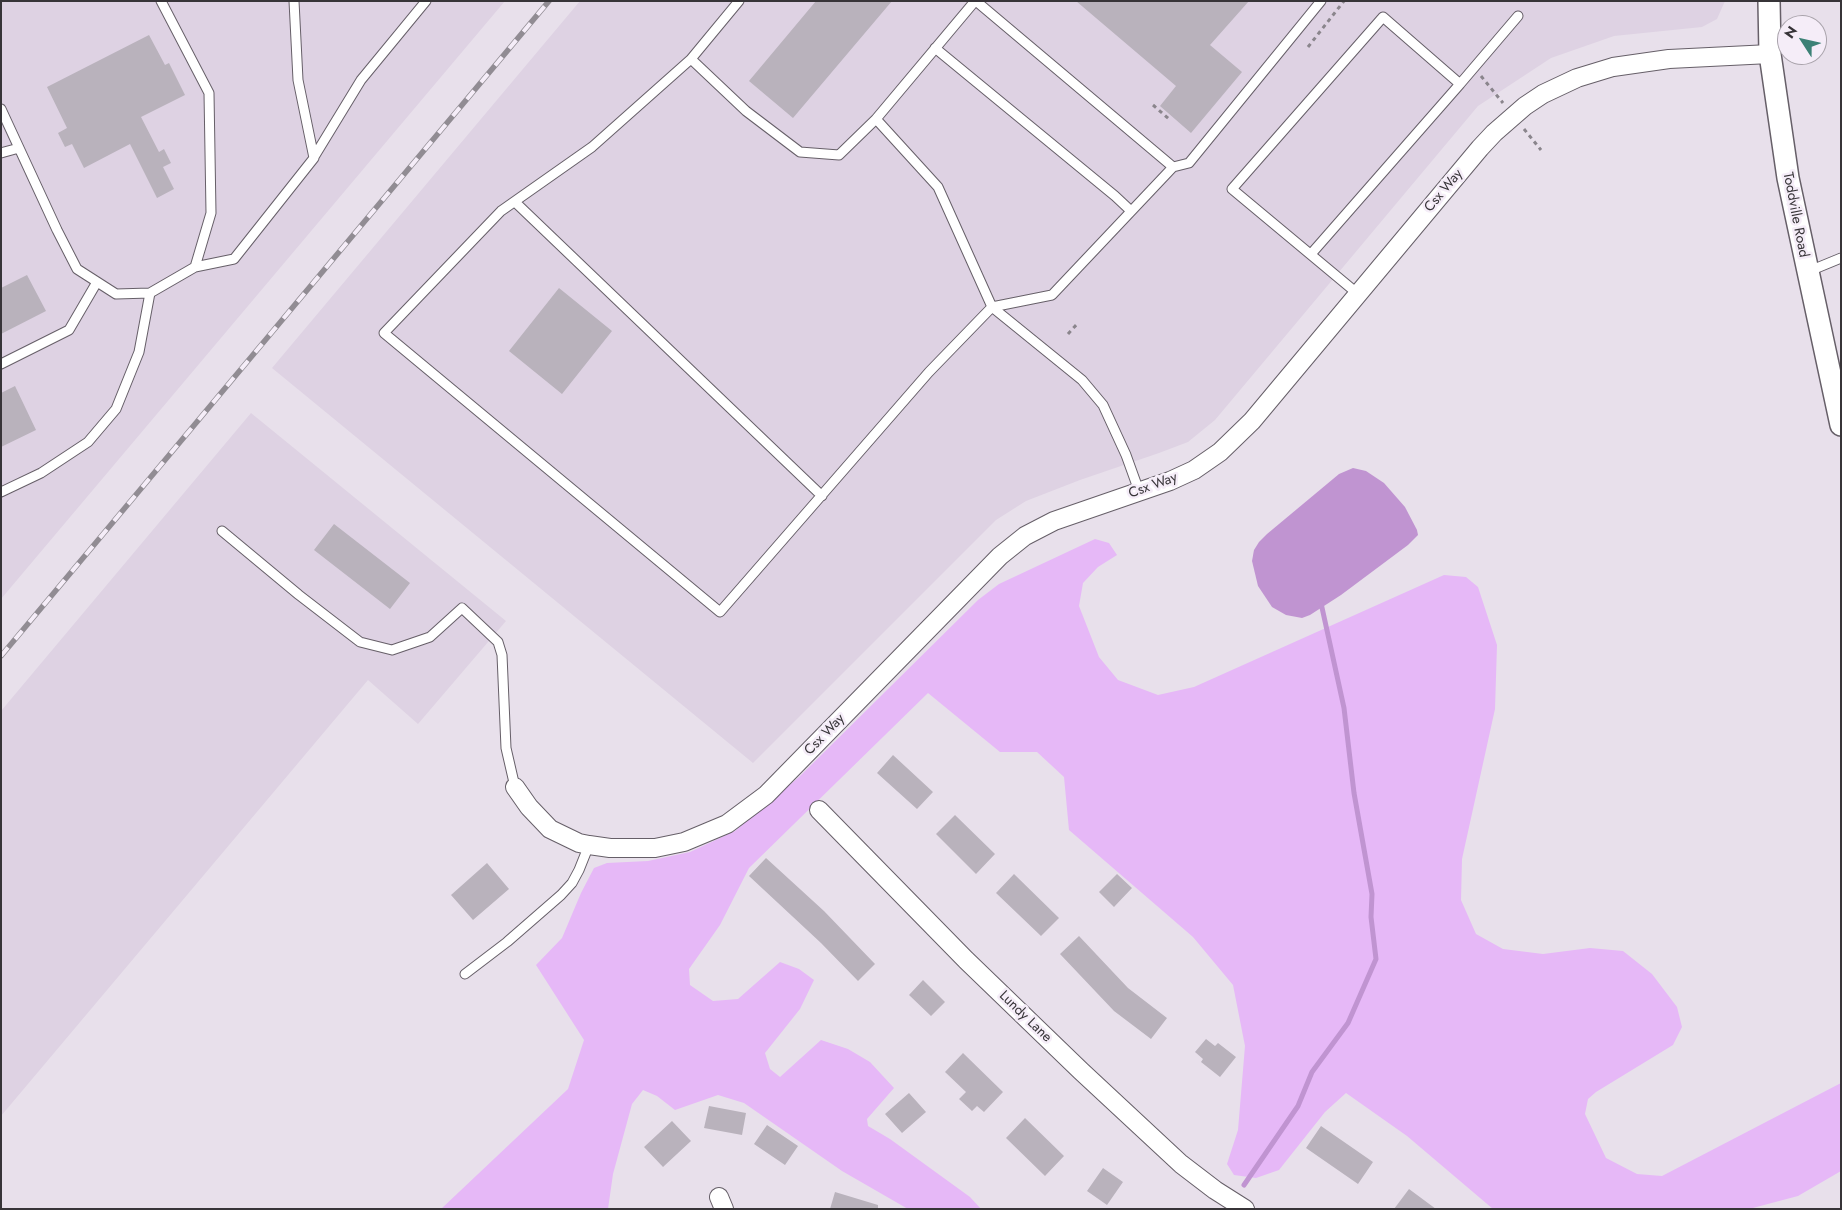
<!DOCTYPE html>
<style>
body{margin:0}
#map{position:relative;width:1842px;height:1210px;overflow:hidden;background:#e8e0eb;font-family:Jost,sans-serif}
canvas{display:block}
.frame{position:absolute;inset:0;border:2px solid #373438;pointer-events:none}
.north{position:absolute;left:1777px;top:15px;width:50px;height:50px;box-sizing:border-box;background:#f5edf8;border:1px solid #a9a3ab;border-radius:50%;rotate:305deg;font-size:14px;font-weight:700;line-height:20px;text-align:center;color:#373438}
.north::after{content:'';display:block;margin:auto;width:18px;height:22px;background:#3c8176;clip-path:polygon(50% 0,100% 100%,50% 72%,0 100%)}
</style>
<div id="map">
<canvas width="1842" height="1210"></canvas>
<div class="frame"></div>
<div class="north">N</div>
</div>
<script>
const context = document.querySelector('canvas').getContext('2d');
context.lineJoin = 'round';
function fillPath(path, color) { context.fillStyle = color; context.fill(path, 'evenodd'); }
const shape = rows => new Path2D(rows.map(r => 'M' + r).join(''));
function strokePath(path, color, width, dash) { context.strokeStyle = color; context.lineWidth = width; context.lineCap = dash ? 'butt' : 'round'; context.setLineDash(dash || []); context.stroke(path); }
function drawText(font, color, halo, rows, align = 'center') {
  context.font = font + ' Jost,sans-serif'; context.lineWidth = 5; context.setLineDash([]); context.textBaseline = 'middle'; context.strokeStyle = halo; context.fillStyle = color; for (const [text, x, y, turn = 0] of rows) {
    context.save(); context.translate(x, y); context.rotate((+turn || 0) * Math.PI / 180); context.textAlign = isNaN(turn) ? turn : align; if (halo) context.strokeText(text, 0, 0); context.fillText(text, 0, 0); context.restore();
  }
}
fillPath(shape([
 [1,1,505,1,1,599],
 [580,1,1725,1,1717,19,1702,27,1614,36,1551,58,1478,106,1215,420,1188,442,1159,453,1080,480,1026,501,996,520,753,763,272,368],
 [251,413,506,621,418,724,368,680,1,1116,1,711]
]), '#ded2e3');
fillPath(shape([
 [1095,539,1109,543,1117,555,1098,567,1083,583,1079,606,1099,657,1118,680,1158,695,1194,687,1444,575,1466,577,1478,587,1497,645,1495,709,1462,859,1461,900,1476,934,1503,949,1543,954,1590,948,1623,951,1652,974,1677,1007,1682,1027,1673,1045,1596,1092,1588,1099,1585,1114,1606,1158,1637,1174,1662,1176,1841,1083,1841,1171,1798,1196,1749,1209,1493,1209,1407,1136,1346,1093,1325,1112,1279,1170,1256,1178,1234,1175,1227,1164,1238,1130,1245,1046,1233,985,1193,937,1069,830,1064,777,1037,752,1000,752,928,693,749,868,720,925,689,969,690,985,713,1001,738,999,780,962,799,969,814,980,800,1009,765,1053,770,1069,780,1077,821,1040,848,1049,870,1062,894,1088,867,1119,868,1126,890,1139,970,1197,981,1209,908,1209,842,1171,744,1103,718,1095,675,1110,657,1096,643,1090,632,1104,613,1174,608,1209,441,1209,568,1089,584,1040,536,965,562,938,581,893,594,868,607,863,648,861,690,852,735,831,799,777,978,600,999,584]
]), '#e6b8f7');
fillPath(shape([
 [1353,468,1366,471,1384,483,1405,507,1417,530,1418,535,1408,545,1341,595,1310,615,1302,618,1286,615,1272,607,1258,586,1252,561,1254,550,1259,542,1267,534,1339,474]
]), '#c094d1');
strokePath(shape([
 [1244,1185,1298,1106,1312,1072,1348,1023,1376,959,1371,917,1372,894,1354,793,1344,708,1321,603]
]), '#c094d1', 5);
fillPath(shape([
 [816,1,892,1,793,118,749,81],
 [1076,1,1249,1,1210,45,1242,72,1191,133,1160,106,1176,86],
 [149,35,165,65,169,63,185,95,141,117,159,152,164,149,171,163,163,167,174,189,157,198,130,144,84,168,72,144,65,147,58,133,67,128,47,87],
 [27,275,46,311,1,334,1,288],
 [559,288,612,331,562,394,509,351],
 [15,386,36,430,1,447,1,393],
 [334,524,410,583,390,609,314,550],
 [893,755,933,792,917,809,877,773],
 [955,815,995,854,976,874,936,834],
 [766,858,824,911,875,964,858,981,821,943,749,876],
 [487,863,509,889,473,920,451,895],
 [1014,874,1059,918,1041,936,996,893],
 [1117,874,1132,888,1114,907,1099,892],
 [1079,936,1128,988,1167,1018,1151,1039,1114,1011,1060,954],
 [923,980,945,1002,931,1016,909,995],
 [1206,1039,1215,1046,1218,1043,1236,1057,1220,1077,1201,1062,1203,1059,1195,1052],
 [963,1053,1003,1092,984,1112,977,1106,972,1111,959,1099,966,1092,945,1072],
 [909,1093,926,1112,902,1133,885,1114],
 [709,1106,746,1113,742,1135,704,1128],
 [1025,1118,1064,1156,1045,1176,1006,1138],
 [672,1121,691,1141,663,1167,644,1147],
 [767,1125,798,1146,785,1165,754,1144],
 [1321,1126,1373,1162,1358,1184,1306,1148],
 [1103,1168,1123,1182,1107,1205,1087,1191],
 [1409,1189,1436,1209,1394,1209],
 [835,1192,878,1205,878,1209,830,1209]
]), '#b9b2bc');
const service = shape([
 [739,1,691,59,746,111,800,152,839,155,876,119,938,187,992,307,1082,380,1103,405,1126,455,1139,491],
 [935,48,1115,196,1131,211],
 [691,59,592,147,501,211,384,333,720,612,929,372,992,307,1052,295,1173,167,976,1],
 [1,109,57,230,77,269,116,294,150,293,195,267,211,213,209,93,161,1],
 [876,119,975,1],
 [1,153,19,148],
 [314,157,361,80,426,1],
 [1173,167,1189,163,1321,1],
 [515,202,822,496],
 [1311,254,1460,84],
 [195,267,234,259,314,158,298,80,294,1],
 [1807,272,1841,258],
 [1358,294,1232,189,1383,17,1460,84,1518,16],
 [1,364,69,330,97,282],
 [1,492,41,473,88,442,116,409,139,352,150,293],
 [222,531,299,595,360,642,392,650,430,637,462,608,498,642,502,655,506,748,515,787],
 [465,974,507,942,561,895,572,883,579,870,589,845]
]);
const minor = shape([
 [515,787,529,807,550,829,579,843,589,845,610,848,655,848,684,842,727,824,766,795,1000,556,1025,536,1054,521,1170,481,1194,470,1220,452,1252,421,1480,148,1494,133,1525,106,1543,94,1577,78,1613,67,1669,59,1770,54],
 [819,810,966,960,1081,1071,1181,1164,1215,1190,1245,1209],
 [719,1197,724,1209]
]);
const tertiary = shape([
 [1769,1,1770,54,1788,178,1841,425]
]);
strokePath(service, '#665f68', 11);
strokePath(minor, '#665f68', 20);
strokePath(tertiary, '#665f68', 24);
strokePath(shape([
 [1308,47,1344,1],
 [1481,76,1503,103],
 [1153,105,1169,119],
 [1524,129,1541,150],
 [1068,334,1078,323]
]), '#8a858c', 3, [4, 4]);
strokePath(service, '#fff', 9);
strokePath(minor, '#fff', 18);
strokePath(tertiary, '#fff', 21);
const rail = shape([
 [1,656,549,1]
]);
strokePath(rail, '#918c93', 5.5);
strokePath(rail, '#f5edf8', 4, [11]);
drawText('14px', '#373438', '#f5edf8', [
 ["Csx Way",1444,191,-50],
 ["Toddville Road",1795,215,79],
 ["Csx Way",1153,486,-20],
 ["Csx Way",825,735,-46],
 ["Lundy Lane",1025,1017,44]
]);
</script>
